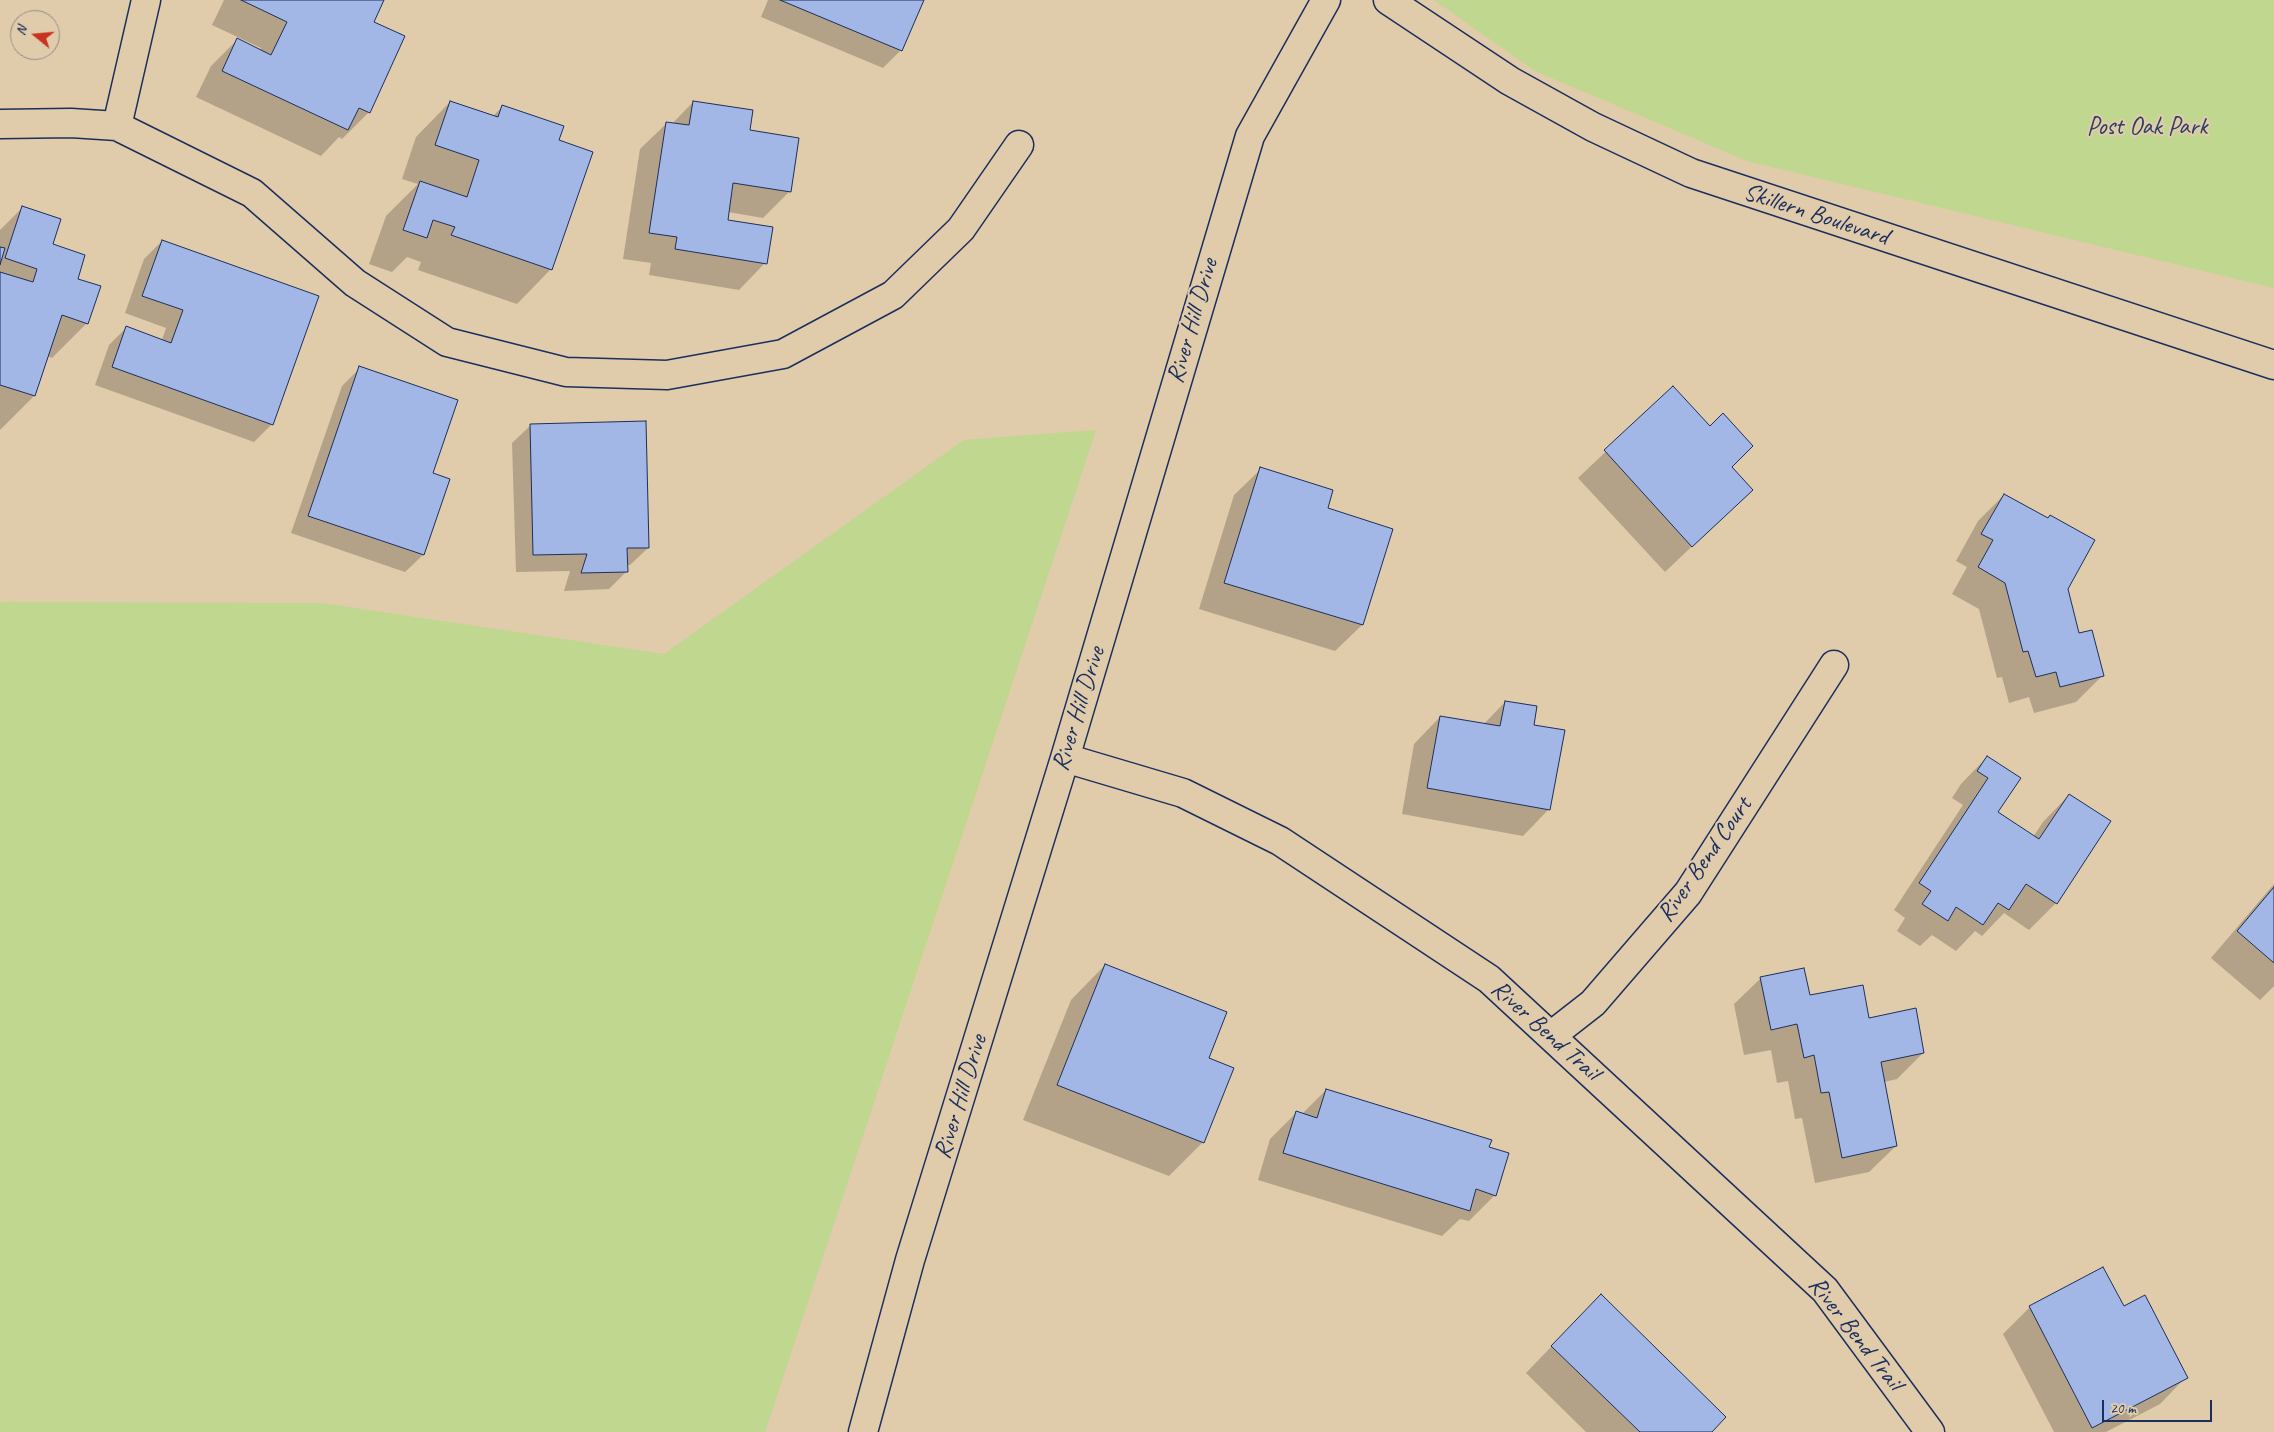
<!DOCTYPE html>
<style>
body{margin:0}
#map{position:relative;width:2274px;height:1432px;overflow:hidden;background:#e0cbaa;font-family:Caveat,sans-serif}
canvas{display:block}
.north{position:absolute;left:10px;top:10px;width:50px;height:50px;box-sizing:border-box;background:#e0cbaa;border:1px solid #918d8c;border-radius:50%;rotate:287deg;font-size:14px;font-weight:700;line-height:20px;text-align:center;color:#1b2f5e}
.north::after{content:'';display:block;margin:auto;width:18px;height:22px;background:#c8321e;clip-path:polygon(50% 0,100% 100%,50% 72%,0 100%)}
.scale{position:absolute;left:2102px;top:1400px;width:110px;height:22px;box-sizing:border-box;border:2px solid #1b2f5e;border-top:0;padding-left:6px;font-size:15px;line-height:18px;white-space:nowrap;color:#1b2f5e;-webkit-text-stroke:4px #e0cbaa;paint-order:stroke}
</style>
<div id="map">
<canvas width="2274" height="1432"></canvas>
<div class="north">N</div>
<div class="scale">20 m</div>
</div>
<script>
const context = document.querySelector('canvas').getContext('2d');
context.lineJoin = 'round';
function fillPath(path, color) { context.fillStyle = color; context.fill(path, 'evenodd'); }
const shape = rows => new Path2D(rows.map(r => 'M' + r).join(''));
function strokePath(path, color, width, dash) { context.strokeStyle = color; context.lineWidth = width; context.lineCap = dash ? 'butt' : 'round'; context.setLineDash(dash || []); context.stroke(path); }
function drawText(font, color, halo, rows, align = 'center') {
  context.font = font + ' Caveat,sans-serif'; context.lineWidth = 4.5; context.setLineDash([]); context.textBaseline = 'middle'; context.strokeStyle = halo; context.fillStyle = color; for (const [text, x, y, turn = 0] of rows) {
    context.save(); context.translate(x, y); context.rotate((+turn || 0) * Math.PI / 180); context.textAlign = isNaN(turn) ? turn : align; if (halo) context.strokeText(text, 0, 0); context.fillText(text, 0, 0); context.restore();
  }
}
fillPath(shape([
 [1434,0,2274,0,2274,288,1747,161,1535,71],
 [1096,430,765,1432,0,1432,0,602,321,603,664,654,964,440]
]), '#bfd78e');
fillPath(shape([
 [224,0,383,0,373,22,369,112,342,139,339,137,321,156,196,97,211,66,237,40,260,51,261,48,212,25],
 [768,0,922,0,901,50,883,68,761,17],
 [450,102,492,117,503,106,551,269,517,304,418,270,421,262,407,257,392,272,369,264,386,216,418,184,402,179,416,137],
 [693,102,749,131,790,191,763,218,728,212,726,221,765,263,739,290,649,275,651,263,623,259,640,149,667,123,672,124],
 [22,208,76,279,87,323,52,358,47,356,34,396,0,430,0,230],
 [162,241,272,424,254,442,95,385,109,345,126,328,162,340,166,328,125,313,144,259],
 [360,368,431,474,448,480,423,555,405,572,291,533,342,386],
 [1673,388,1730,467,1751,490,1665,572,1578,478],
 [530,426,648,548,630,565,626,565,626,572,609,589,564,591,570,571,516,572,512,443],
 [1261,469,1326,509,1391,529,1362,625,1335,651,1199,609,1234,495],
 [2004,495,2066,588,2079,635,2103,675,2076,702,2034,713,2029,697,2009,703,2002,677,1997,678,1979,609,1952,594,1967,567,1956,561,1978,521],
 [1505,702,1532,726,1549,809,1523,836,1402,814,1414,744,1440,717,1483,725],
 [1987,757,1996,813,2033,837,2043,822,2069,795,2109,821,2056,903,2029,930,2004,913,1982,936,1975,931,1956,951,1932,935,1920,946,1897,931,1905,918,1894,910,1963,805,1952,798,1961,784],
 [2274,884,2274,986,2260,1000,2211,958],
 [1105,965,1208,1059,1203,1142,1169,1176,1023,1120,1071,1000],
 [1761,978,1868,1019,1923,1053,1897,1079,1884,1082,1896,1146,1869,1172,1815,1183,1802,1118,1795,1119,1788,1081,1777,1083,1771,1050,1744,1055,1734,1004],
 [1326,1090,1488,1148,1495,1195,1469,1221,1460,1219,1442,1236,1258,1180,1270,1139,1296,1113,1302,1114],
 [2103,1269,2123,1308,2186,1377,2160,1404,2106,1432,2054,1432,2003,1334,2030,1307],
 [1574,1323,1710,1432,1586,1432,1526,1373]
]), '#0003');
const building = shape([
 [241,0,384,0,374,22,405,36,370,113,359,108,348,130,222,71,237,38,271,55,287,22,241,0],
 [780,0,924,0,902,51,780,0],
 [450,101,498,117,502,105,564,126,559,140,593,152,552,270,451,235,455,227,433,220,427,238,403,230,420,181,467,197,479,160,435,145,450,101],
 [693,101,753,110,750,130,799,138,791,192,733,183,728,220,773,227,767,264,675,249,677,237,649,233,666,122,689,125,693,101],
 [22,206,61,219,53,244,85,255,78,279,101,286,88,324,62,315,35,396,0,385,0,272,33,282,37,269,5,258,22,206],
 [162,240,319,296,273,425,112,367,126,326,171,343,183,310,142,296,162,240],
 [0,247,5,248,0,265,0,247],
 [359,366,458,400,433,473,450,479,424,555,308,516,359,366],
 [1673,386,1710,426,1723,413,1753,446,1732,467,1753,490,1692,547,1604,450,1673,386],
 [646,421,649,548,627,548,628,572,581,573,587,554,533,555,530,424,646,421],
 [1260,467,1333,490,1328,508,1393,529,1363,625,1224,583,1260,467],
 [2004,494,2048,518,2050,515,2095,540,2068,589,2079,633,2092,630,2104,676,2060,687,2056,672,2036,677,2028,651,2023,652,2005,583,1978,567,1993,540,1981,534,2004,494],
 [1505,701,1537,706,1534,725,1565,730,1550,810,1427,788,1440,716,1500,726,1505,701],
 [1987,756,2021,778,1998,812,2039,839,2069,794,2111,821,2057,904,2026,884,2009,910,1998,903,1983,925,1956,907,1948,921,1922,904,1931,891,1919,883,1988,778,1977,771,1987,756],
 [2274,887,2274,963,2237,931,2274,887],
 [1105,964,1227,1012,1209,1058,1234,1068,1204,1143,1057,1085,1105,964],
 [1804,968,1810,995,1863,985,1869,1018,1916,1008,1924,1053,1881,1062,1897,1146,1842,1158,1829,1092,1821,1093,1814,1055,1804,1058,1797,1024,1771,1030,1760,977,1804,968],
 [1326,1089,1492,1140,1489,1147,1509,1153,1496,1196,1476,1189,1470,1211,1283,1153,1296,1111,1317,1118,1326,1089],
 [2103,1267,2124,1306,2145,1295,2188,1378,2092,1428,2029,1306,2103,1267],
 [1601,1294,1726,1417,1712,1432,1640,1432,1551,1346,1601,1294]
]);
fillPath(building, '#a2b7e5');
strokePath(building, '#1b2f5e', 1);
const minor = shape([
 [1388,0,1510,81,1593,127,1691,173,2274,365],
 [0,124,71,123,117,126,252,193,355,283,447,342,566,372,667,375,783,354,893,295,961,229,1019,145],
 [117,126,146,0],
 [1065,758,1183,793,1280,841,1489,979,1825,1290,1930,1432],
 [1552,1035,1593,1003,1688,893,1834,665],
 [863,1432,910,1260,1065,758,1250,136,1326,0]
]);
strokePath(minor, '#1b2f5e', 31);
strokePath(minor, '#e0cbaa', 28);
drawText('25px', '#2b4063', '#e0cbaa', [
 ["Post Oak Park",2147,127]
]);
drawText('25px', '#1b2f5e', '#e0cbaa', [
 ["Skillern Boulevard",1816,215,18],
 ["River Hill Drive",1193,321,-74],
 ["River Hill Drive",1079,709,-73],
 ["River Bend Court",1705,860,-55],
 ["River Bend Trail",1545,1031,42],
 ["River Hill Drive",961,1097,-73],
 ["River Bend Trail",1855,1334,52]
]);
</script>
